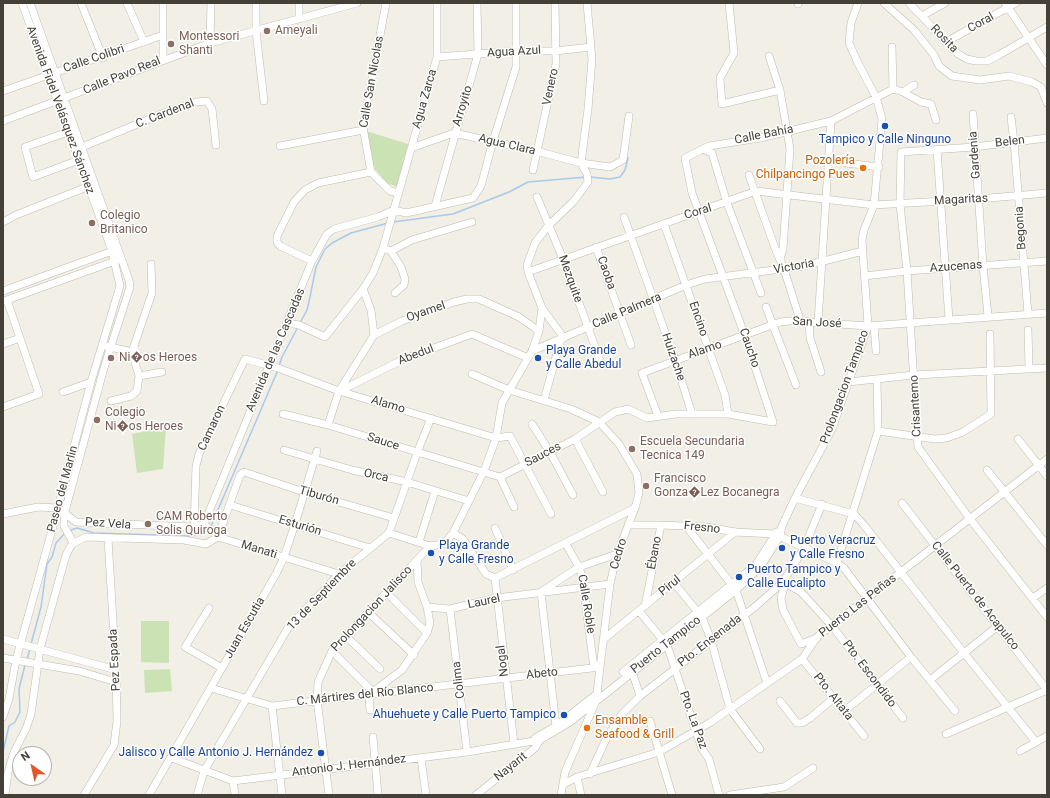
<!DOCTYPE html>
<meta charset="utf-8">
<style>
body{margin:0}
#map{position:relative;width:1050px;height:798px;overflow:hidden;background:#f2efe7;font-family:Roboto,sans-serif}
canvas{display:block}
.frame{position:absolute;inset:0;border:4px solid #444037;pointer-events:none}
.north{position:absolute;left:12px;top:746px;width:40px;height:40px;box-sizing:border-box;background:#fff;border:1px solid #b4b3af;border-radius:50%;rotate:326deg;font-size:11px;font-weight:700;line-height:16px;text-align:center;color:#444037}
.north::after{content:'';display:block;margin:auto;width:14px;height:18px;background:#e4552b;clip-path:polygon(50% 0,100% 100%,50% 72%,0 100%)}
</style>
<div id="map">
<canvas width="1050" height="798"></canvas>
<div class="frame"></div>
<div class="north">N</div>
</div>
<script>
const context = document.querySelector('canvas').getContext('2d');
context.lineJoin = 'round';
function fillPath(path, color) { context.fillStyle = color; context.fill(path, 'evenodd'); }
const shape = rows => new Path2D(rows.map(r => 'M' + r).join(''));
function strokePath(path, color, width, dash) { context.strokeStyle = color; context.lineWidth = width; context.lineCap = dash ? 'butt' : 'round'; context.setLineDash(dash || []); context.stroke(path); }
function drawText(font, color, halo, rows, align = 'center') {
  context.font = font + ' Roboto,sans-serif'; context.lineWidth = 3; context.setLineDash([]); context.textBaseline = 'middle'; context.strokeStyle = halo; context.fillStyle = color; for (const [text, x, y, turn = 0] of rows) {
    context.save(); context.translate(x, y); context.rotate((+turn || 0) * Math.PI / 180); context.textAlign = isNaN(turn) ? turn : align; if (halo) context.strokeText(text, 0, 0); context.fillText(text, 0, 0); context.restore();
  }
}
fillPath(shape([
 [366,131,408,144,397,187,387,183,375,169],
 [166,427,163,469,137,473,132,434],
 [141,621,169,621,169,663,141,662],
 [170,669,172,691,145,693,144,670]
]), '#cae2b4');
strokePath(shape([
 [590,177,610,179,620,177,625,170,628,158],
 [393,222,453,214,509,192,528,182,586,177],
 [300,323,307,310,310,297,316,267,325,249,332,243,351,233,388,223],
 [279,366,282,357,298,327],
 [211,526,278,370],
 [68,531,77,528,94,533,190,536,204,534,208,531],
 [31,644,41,607,47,564,52,557,56,543,65,533],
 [27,659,30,649],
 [3,752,9,726,15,722,20,712,19,689,25,665]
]), '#a9cae9', 1.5);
const minor = shape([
 [30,3,129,280,130,287,104,368,64,515,64,526,73,542],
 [81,3,103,58],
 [127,3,144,42],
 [256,3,256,31,264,101],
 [386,3,363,127,371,172,390,191,399,193],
 [729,3,734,53,720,78,722,104,780,90],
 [798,3,798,4],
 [884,3,914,30,934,55,939,66,952,76,980,80,1009,76,1032,82,1041,87,1047,103],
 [909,3,958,54,967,59,976,61,987,61,999,55,1047,27],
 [1005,3,1047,65],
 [922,16,945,3],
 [299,19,299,3],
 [946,42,1016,3],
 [210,43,211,3],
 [892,47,893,89],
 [769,56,780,90,790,149,783,249,780,259],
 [437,57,517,51,555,51,591,47],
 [163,60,163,3],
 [3,91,163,35],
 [903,92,921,102,931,104,936,120],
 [973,114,983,266,988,316],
 [1011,117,1014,142,1028,314],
 [3,121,210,43,357,3],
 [68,132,25,147,33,177,79,160],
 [1047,138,974,147,901,152,900,204,907,271,918,447,970,519,1047,617],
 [280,146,363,130],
 [82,147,164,113,196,102,207,101,212,109,216,145],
 [411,148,454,133,536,151,581,163,610,167,623,160,629,116],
 [703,149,712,153,727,203,761,293],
 [937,150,949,320],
 [846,163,879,167],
 [533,170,556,64,555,3],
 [749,175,775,248,784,269,800,320],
 [537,197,563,259,601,363],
 [435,206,478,54,477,3],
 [394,210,406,213,473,198,481,186,493,141,516,67,516,3],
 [624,217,675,360,692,414],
 [3,222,16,215,87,187],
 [664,224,725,395,728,414],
 [596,247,631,345],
 [383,248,391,251,412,240,472,222],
 [391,251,401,267,405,279,404,285,395,293],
 [312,261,280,246,277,242,277,236,294,202,305,190,318,183,371,172],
 [528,272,756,191,874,205,978,199,1047,193],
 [865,276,907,271,1047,261],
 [363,289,371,310,374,335],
 [3,291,115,250],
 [4,301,118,260],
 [766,307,796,385],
 [542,308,564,338],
 [809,322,810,338,821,372],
 [818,322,831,121],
 [288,323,299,325,325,337,363,289,373,273,383,248,437,57,437,3],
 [874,326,876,351],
 [1028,330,1029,368],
 [3,344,20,338],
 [106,346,132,352],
 [532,351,686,285,705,279,804,266,863,251],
 [472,374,509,390,571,409,599,422,619,444,637,474,639,493,635,508,617,554,610,584,596,701,565,772,561,795],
 [139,376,162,372],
 [848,382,914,375,1047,368],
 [340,391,404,359,472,334,528,358],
 [63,392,91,382],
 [544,400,561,339],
 [111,401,131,396,137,391,139,376,132,352,152,293,151,264],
 [3,407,39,394,7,300],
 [283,414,328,425,500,477,575,439,615,412,628,409,647,418,676,414,728,414,773,422,745,336,692,193,685,158,709,146,760,138,831,121,893,89,903,92,914,85],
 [658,416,642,373,780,322,800,320,809,322,868,326,1047,313],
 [532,424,550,452,573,495],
 [328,425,339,391,374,335,402,321,454,302,467,299,479,299,519,317,539,331],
 [878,431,935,439,947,438,963,432,991,414,990,334],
 [575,439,603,492],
 [1018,439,1047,476],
 [284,450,352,470,407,482,469,501],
 [987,470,1047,545],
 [500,477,514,507],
 [795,498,854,514,864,525,964,653,1036,742],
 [902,503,1047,690],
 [230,505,370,548],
 [3,514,38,507,58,508,76,522,194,527,204,524,312,261,327,234,334,229,378,217,394,210],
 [204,524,218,537,339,574],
 [628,525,661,525,707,527,735,532,775,534,837,563,844,568,911,657,955,711],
 [686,526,736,590,767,683],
 [194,527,196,466,199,454,245,359,278,368,339,391,496,438,510,436,551,514],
 [495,528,513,570],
 [389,533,430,546,444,544,453,533,484,471,496,438,502,403,532,351,539,331,542,308,528,272,527,265,535,243,548,226,574,201,588,182,587,174,581,163,588,109,592,59,587,3],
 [453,533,463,539,486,574,495,578,635,508],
 [218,537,240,475,244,472,304,492,394,518],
 [419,542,435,491],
 [566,544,579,567,582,576,594,668],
 [837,563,878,431,877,379],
 [495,578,514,744],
 [783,582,801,592,832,626,903,718],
 [674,583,702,617,711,640,730,709,760,749],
 [785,583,781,598,783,610,801,644,817,638],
 [387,593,427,633],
 [1033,598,1047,588],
 [645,606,661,525],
 [427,607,450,609,496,598,610,584],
 [209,608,185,647,222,668],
 [450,609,467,752],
 [639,611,667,645,702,749,709,759,719,795],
 [369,613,414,655],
 [347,637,380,669],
 [3,639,116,670],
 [604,639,735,532],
 [332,651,373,692],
 [3,658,79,671,116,682],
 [802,659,864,736],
 [632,671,640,696],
 [623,672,747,572,757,563,777,532],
 [930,680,998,626],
 [211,688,272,706,600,667],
 [371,693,402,670,427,633,430,623,427,607,418,582,417,561],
 [369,694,370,710],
 [780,701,797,723,802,723,810,718,833,699],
 [272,706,282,795],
 [843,712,911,657],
 [3,717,9,699,16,660,52,530,91,382,120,286,112,251,22,3],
 [650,721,672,795],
 [556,726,541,592,579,567,617,554],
 [946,734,1047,690],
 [373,737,378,795],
 [535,738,556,726,598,693],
 [1020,751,1047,736],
 [172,758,233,781,467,752,540,740,570,722,682,633,736,590,761,566,780,536,782,526,795,498,832,429,868,326,862,240,864,230,874,205,882,119,876,97,858,63,849,43,851,23,858,3],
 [421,758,426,795],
 [590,774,607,737,622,714,640,696,756,606,783,582,804,548,822,504],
 [577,777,581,795],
 [233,781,235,795],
 [564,784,577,777,659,752,711,722,802,659,817,637,1047,459],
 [5,795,8,772,14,752,26,729,31,714,40,649,66,555,72,544,86,537,184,540,206,544,218,537],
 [84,795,114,745,117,721,116,670,108,539],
 [149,795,276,574,284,557,295,524,317,451],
 [197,795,204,771,288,628,339,574,389,533,417,453,431,418],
 [329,795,317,700,318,682,332,651,430,546],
 [476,795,535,748,540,740,540,738],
 [730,795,784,787,813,768]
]);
strokePath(minor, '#bfbaad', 8);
strokePath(minor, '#fff', 7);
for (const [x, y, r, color] of [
 [267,31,4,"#8d6e63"],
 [171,44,4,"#8d6e63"],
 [885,126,4,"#1a4fb4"],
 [863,168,4,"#e8710a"],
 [92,223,4,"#8d6e63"],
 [111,358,4,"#8d6e63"],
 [538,358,4,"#1a4fb4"],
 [97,420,4,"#8d6e63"],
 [632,449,4,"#8d6e63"],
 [646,486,4,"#8d6e63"],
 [148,524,4,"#8d6e63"],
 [782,548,4,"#1a4fb4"],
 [431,553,4,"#1a4fb4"],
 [739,577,4,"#1a4fb4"],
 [564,715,4,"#1a4fb4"],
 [587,728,4,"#e8710a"],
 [321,753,4,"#1a4fb4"]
]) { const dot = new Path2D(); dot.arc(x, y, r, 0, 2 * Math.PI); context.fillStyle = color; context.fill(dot); strokePath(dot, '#fff', 1.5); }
drawText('12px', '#444037', '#fff', [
 ["Coral",981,23,-29],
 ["Rosita",944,39,46],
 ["Agua Azul",514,52,-3],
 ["Calle Colibri",94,59,-19],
 ["Calle Pavo Real",122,76,-22],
 ["Calle San Nicolas",372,82,-80],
 ["Venero",551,87,-78],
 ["Agua Zarca",425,99,-74],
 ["Arroyito",463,106,-73],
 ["Avenida Fidel Velásquez Sánchez",60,110,70],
 ["C. Cardenal",165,114,-21],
 ["Calle Bahía",764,135,-11],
 ["Belen",1010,142,-7],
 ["Agua Clara",507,145,13],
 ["Gardenia",975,155,-94],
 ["Magaritas",961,200,-3],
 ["Coral",698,212,-17],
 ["Begonia",1021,228,-94],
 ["Victoria",794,267,-10],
 ["Azucenas",956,267,-4],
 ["Caoba",606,273,71],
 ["Mezquite",570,279,70],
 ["Calle Palmera",627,311,-23],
 ["Oyamel",426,312,-19],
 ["Encino",698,319,71],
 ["San José",817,323,3],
 ["Caucho",749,348,71],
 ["Avenida de las Cascadas",276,350,-67],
 ["Alamo",705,350,-19],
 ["Abedul",416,355,-21],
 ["Huizache",673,357,71],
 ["Prolongacion Tampico",845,387,-70],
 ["Alamo",388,405,17],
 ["Crisantemo",916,406,-93],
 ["Camaron",212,428,-65],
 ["Sauce",383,442,18],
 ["Sauces",543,455,-28],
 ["Orca",376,476,12],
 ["Paseo del Marlin",63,489,-75],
 ["Tiburón",319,496,16],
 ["Pez Vela",108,524,4],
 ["Esturión",300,526,17],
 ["Fresno",702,528,6],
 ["Manati",259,550,17],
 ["Ébano",655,553,-79],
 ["Cedro",619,554,-73],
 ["Pirul",670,586,-39],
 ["13 de Septiembre",322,595,-46],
 ["Calle Puerto de Acapulco",975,596,52],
 ["Laurel",484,602,-12],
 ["Calle Roble",586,604,81],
 ["Puerto Las Peñas",858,606,-38],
 ["Prolongacion Jalisco",372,609,-47],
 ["Juan Escutia",245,628,-60],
 ["Pto. Ensenada",710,641,-38],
 ["Puerto Tampico",666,645,-38],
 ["Pez Espada",115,660,-93],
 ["Nogal",503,661,-97],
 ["Abeto",542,674,-6],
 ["Pto. Escondido",869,674,53],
 ["Colima",459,680,-97],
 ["C. Mártires del Río Blanco",365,695,-6],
 ["Pto. Altata",833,697,52],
 ["Pto. La Paz",693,720,70],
 ["Antonio J. Hernández",349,766,-7],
 ["Nayarit",511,767,-39]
]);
drawText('12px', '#785e54', '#fff', [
 ["Ameyali",275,31],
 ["Montessori",179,37],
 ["Shanti",179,51],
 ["Colegio",100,216],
 ["Britanico",100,230],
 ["Ni�os Heroes",119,358],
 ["Colegio",105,413],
 ["Ni�os Heroes",105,427],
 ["Escuela Secundaria",640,442],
 ["Tecnica 149",640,456],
 ["Francisco",654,479],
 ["Gonza�Lez Bocanegra",654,493],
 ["CAM Roberto",156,517],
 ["Solis Quiroga",156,531]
], 'left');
drawText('12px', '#164399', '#fff', [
 ["Tampico y Calle Ninguno",885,140,"center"],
 ["Playa Grande",546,351],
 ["y Calle Abedul",546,365],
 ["Puerto Veracruz",790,541],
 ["y Calle Fresno",790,555],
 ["Playa Grande",439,546],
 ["y Calle Fresno",439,560],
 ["Puerto Tampico y",747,570],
 ["Calle Eucalipto",747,584],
 ["Ahuehuete y Calle Puerto Tampico",556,715,"right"],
 ["Jalisco y Calle Antonio J. Hernández",313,753,"right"]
], 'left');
drawText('12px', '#c56008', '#fff', [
 ["Pozolería",855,161],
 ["Chilpancingo Pues",855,175],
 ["Ensamble",595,721,"left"],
 ["Seafood & Grill",595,735,"left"]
], 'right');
</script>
